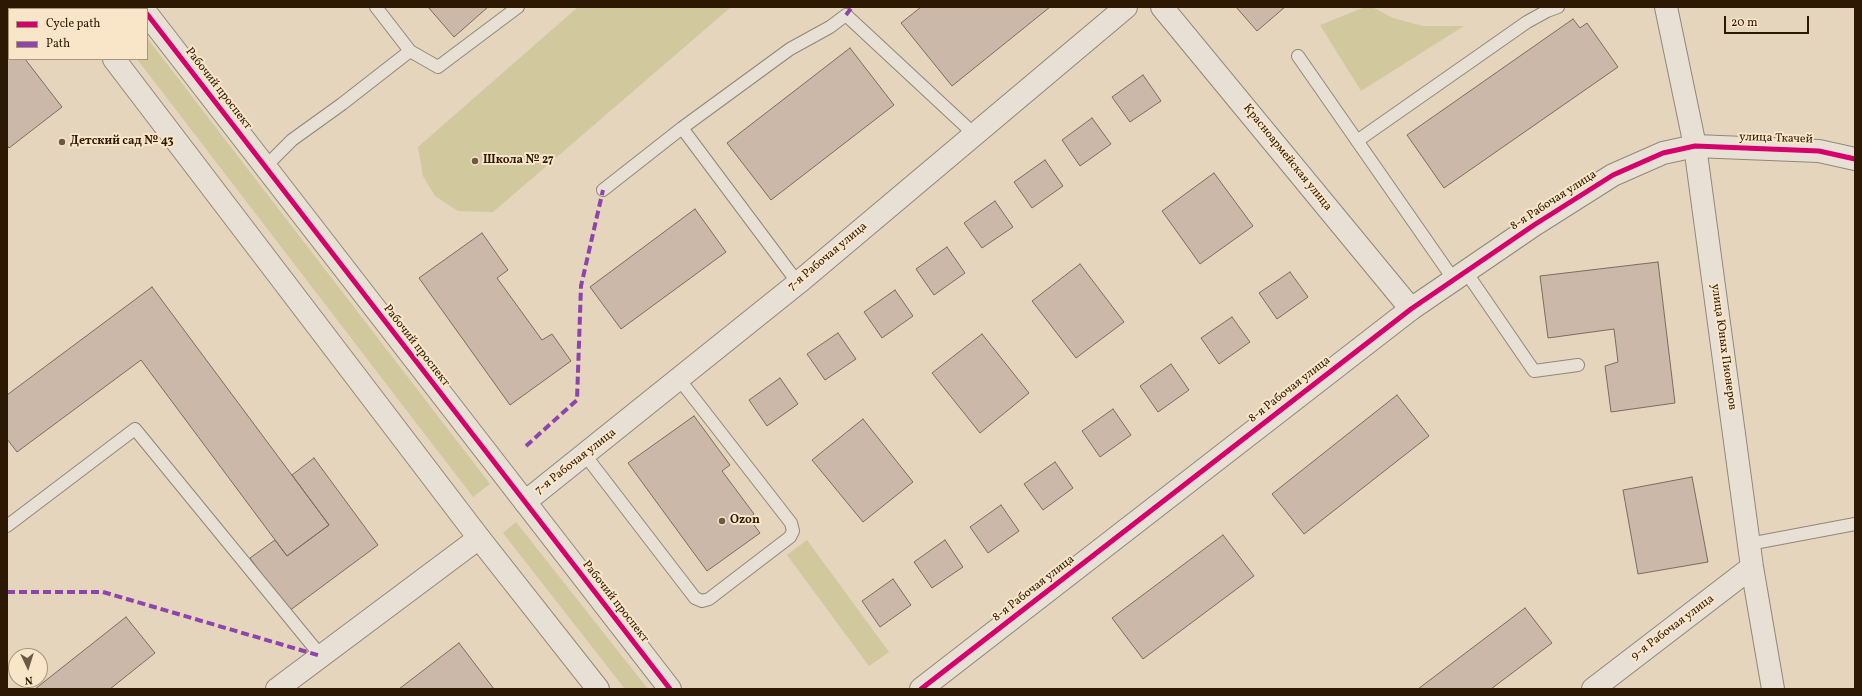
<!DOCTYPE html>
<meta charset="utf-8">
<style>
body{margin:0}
#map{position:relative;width:1862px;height:696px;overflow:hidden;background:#e4d5bc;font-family:Vollkorn,serif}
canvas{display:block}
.frame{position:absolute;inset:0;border:8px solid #2d1804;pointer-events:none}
.legend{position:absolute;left:8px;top:8px;width:140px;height:52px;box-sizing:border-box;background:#f9e6c8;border:1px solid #a7947a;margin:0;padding:5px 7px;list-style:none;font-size:12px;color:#2d1804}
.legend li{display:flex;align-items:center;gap:8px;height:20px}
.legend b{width:20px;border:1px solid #a7947a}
.north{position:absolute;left:8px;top:648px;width:40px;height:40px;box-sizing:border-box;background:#f9e6c8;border:1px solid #a7947a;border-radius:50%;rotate:176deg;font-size:11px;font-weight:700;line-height:16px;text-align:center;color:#2d1804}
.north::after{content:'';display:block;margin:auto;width:14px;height:18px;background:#6d5a44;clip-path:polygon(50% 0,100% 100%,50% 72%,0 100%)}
.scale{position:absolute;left:1724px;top:16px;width:85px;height:18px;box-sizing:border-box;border:2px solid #2d1804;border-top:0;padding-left:5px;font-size:12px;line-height:14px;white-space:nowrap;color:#2d1804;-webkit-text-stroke:3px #f9e6c8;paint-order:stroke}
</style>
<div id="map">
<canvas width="1862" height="696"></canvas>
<div class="frame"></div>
<ul class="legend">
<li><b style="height:5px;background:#d6006c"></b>Cycle path</li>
<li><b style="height:5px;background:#8e44ad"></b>Path</li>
</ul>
<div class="north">N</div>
<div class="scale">20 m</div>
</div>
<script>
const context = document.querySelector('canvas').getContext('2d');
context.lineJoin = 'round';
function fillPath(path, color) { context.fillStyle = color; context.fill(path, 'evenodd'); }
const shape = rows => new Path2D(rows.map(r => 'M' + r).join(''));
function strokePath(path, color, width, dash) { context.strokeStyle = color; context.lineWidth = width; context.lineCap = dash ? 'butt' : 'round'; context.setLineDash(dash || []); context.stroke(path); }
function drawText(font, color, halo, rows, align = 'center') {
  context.font = font + ' Vollkorn,serif'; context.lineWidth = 4; context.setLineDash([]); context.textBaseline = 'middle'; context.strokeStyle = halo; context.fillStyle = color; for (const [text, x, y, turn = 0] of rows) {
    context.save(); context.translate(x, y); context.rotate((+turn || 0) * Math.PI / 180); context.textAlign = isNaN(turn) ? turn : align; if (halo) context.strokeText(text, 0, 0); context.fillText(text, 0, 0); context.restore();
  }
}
fillPath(shape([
 [578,7,731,7,493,212,458,211,435,196,423,176,418,147],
 [1365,7,1372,7,1393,18,1423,26,1464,26,1361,91,1320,25],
 [147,38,490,484,473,497,137,59,147,59],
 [516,522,648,689,625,689,503,533],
 [807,540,889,652,869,666,787,555]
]), '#d1c89e');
const building = shape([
 [428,7,488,7,454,37,428,7],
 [921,7,1050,7,952,86,901,23,921,7],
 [1236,7,1285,7,1257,31,1236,7],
 [1573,19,1580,28,1587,23,1618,67,1444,188,1407,135,1573,19],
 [7,35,9,38,9,59,25,59,62,107,9,148,7,145,7,35],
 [850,48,894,105,771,200,727,143,850,48],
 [1143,75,1161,101,1130,122,1112,97,1143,75],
 [1092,118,1111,144,1080,166,1062,140,1092,118],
 [1045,160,1063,186,1032,208,1014,182,1045,160],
 [1214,173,1253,226,1200,264,1162,211,1214,173],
 [995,201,1013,227,982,248,964,223,995,201],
 [695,209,726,252,621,329,590,287,695,209],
 [482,233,508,270,497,278,542,340,552,334,571,361,510,405,419,278,482,233],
 [947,247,965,273,934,295,916,269,947,247],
 [1658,262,1675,403,1611,412,1605,366,1618,362,1614,329,1548,338,1540,276,1658,262],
 [1080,264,1124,322,1076,358,1032,301,1080,264],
 [1290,272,1308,297,1277,319,1259,293,1290,272],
 [152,287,329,525,287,556,141,360,17,452,7,439,7,395,152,287],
 [895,290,913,316,882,338,864,312,895,290],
 [1232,317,1250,342,1219,364,1201,338,1232,317],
 [838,333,856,359,825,380,807,354,838,333],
 [982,334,1029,393,980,433,932,373,982,334],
 [1171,364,1189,390,1158,412,1140,386,1171,364],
 [780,378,798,404,767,426,749,400,780,378],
 [1397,395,1429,436,1304,534,1272,494,1397,395],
 [1113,409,1131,435,1100,457,1082,431,1113,409],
 [694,416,730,465,722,471,754,514,749,518,760,533,707,571,628,463,694,416],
 [863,419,913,482,863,522,812,460,863,419],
 [314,458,378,545,289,611,250,558,275,540,287,556,329,525,292,475,314,458],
 [1055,462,1073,488,1043,510,1024,484,1055,462],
 [1692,477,1708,562,1638,574,1623,490,1692,477],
 [1001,505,1019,531,988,553,970,527,1001,505],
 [1223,535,1254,576,1143,659,1112,618,1223,535],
 [945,540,963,567,932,588,914,562,945,540],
 [893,579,911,605,880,627,862,601,893,579],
 [1525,608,1552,643,1491,689,1418,689,1525,608],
 [126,617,155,653,110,689,35,689,126,617],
 [459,643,494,689,399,689,459,643]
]);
fillPath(building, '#ccb8a9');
strokePath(building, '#786d5e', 1);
const service = shape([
 [410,51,438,67,518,7],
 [1298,56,1454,280],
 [682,128,798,283],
 [1357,141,1527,22,1547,11,1558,7],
 [265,167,292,140,342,104,410,51,376,7],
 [603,190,682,128,790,49,830,27,846,15,974,134],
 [1466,272,1534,371,1578,365],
 [585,455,695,598,702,601,709,599,790,537,793,531,791,523,679,379],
 [7,526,135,429,321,656],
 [1749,544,1855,524]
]);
const minor = shape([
 [1162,7,1411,309],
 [1666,7,1695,146,1752,567,1773,689],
 [525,502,798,283,1126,7],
 [277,689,479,538],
 [1593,689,1752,567]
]);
const tertiary = shape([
 [74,7,76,9],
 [147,14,670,689],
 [114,59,479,538,598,689],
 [921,689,1411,309,1534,225,1613,175,1663,153,1695,146,1819,151,1855,159]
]);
strokePath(service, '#928777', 14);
strokePath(minor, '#928777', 24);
strokePath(tertiary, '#928777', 24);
strokePath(service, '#e8e0d4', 12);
strokePath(minor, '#e8e0d4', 22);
strokePath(tertiary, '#e8e0d4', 22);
strokePath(shape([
 [846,15,852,7],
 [526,446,577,400,581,286,603,190],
 [7,592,103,592,321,656]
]), '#8e44ad', 4, [8, 4]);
strokePath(shape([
 [147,14,670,689],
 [921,689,1411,309,1534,225,1613,175,1663,153,1695,146,1819,151,1855,159]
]), '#d6006c', 5);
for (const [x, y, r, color] of [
 [62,142,4,"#6d5a44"],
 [475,161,4,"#6d5a44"],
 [722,521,4,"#6d5a44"]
]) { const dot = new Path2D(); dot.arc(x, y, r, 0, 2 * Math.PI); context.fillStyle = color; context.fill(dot); strokePath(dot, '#f9e6c8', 1.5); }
drawText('12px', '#2d1804', '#f9e6c8', [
 ["Рабочий проспект",218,89,52],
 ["улица Ткачей",1776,139,2],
 ["Красноармейская улица",1287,158,51],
 ["8-я Рабочая улица",1554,201,-33],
 ["7-я Рабочая улица",828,257,-40],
 ["Рабочий проспект",416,346,52],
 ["улица Юных Пионеров",1723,347,82],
 ["8-я Рабочая улица",1290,390,-38],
 ["7-я Рабочая улица",576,462,-38],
 ["8-я Рабочая улица",1034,589,-38],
 ["Рабочий проспект",615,602,52],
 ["9-я Рабочая улица",1673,628,-37]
]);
drawText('bold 12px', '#2d1804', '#f9e6c8', [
 ["Детский сад № 43",70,142],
 ["Школа № 27",483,161],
 ["Ozon",730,521]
], 'left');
</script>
